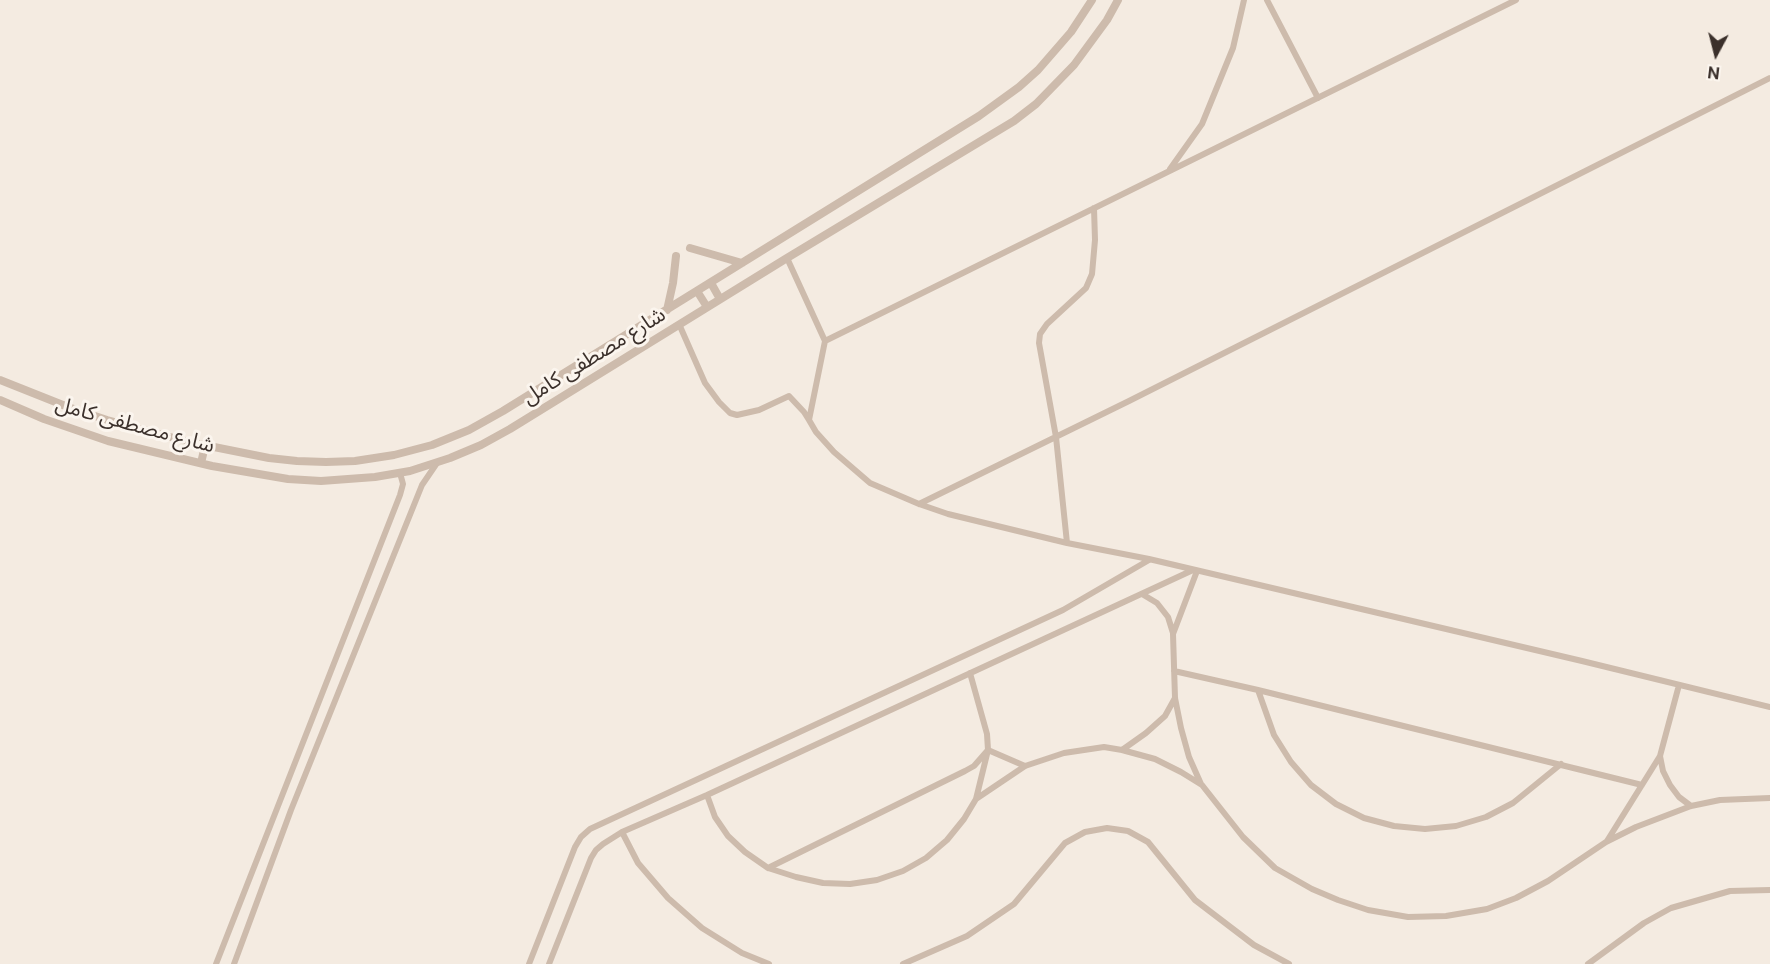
<!DOCTYPE html>
<meta charset="utf-8">
<style>
body{margin:0}
#map{position:relative;width:1770px;height:964px;overflow:hidden;background:#f4ebe1;font-family:"Public Sans",sans-serif}
canvas{display:block}
.north{position:absolute;left:1686px;top:24px;width:60px;height:60px;-webkit-text-stroke:4px #fbf5ee;paint-order:stroke;rotate:187deg;font-size:16px;font-weight:700;line-height:24px;text-align:center;color:#3b302b}
.north::after{content:'';display:block;margin:auto;width:21px;height:27px;background:#3b302b;clip-path:polygon(50% 0,100% 100%,50% 72%,0 100%)}
</style>
<div id="map">
<canvas width="1770" height="964"></canvas>
<div class="north">N</div>
</div>
<script>
const context = document.querySelector('canvas').getContext('2d');
context.lineJoin = 'round';
const shape = rows => new Path2D(rows.map(r => 'M' + r).join(''));
function strokePath(path, color, width, dash) { context.strokeStyle = color; context.lineWidth = width; context.lineCap = dash ? 'butt' : 'round'; context.setLineDash(dash || []); context.stroke(path); }
function drawText(font, color, halo, rows, align = 'center') {
  context.font = font + ' "Public Sans","Noto Sans Arabic",sans-serif'; context.lineWidth = 6; context.setLineDash([]); context.textBaseline = 'middle'; context.strokeStyle = halo; context.fillStyle = color; for (const [text, x, y, turn = 0] of rows) {
    context.save(); context.translate(x, y); context.rotate((+turn || 0) * Math.PI / 180); context.textAlign = isNaN(turn) ? turn : align; if (halo) context.strokeText(text, 0, 0); context.fillText(text, 0, 0); context.restore();
  }
}
strokePath(shape([
 [1267,0,1318,98],
 [1170,169,1202,124,1233,48,1244,0],
 [787,258,825,341,809,420,816,432,834,452,870,483,919,504,948,514,1067,543,1149,559,1582,661,1770,707],
 [679,324,705,383,719,402,730,413,737,415,759,410,789,396,804,412,809,420],
 [825,341,1516,0],
 [919,504,1129,401,1770,78],
 [1067,543,1056,437,1039,343,1040,334,1047,324,1086,288,1092,274,1095,240,1094,208],
 [1197,571,1173,634,1175,698,1181,728,1189,757,1201,784],
 [1142,594,1157,603,1168,617,1173,633],
 [1174,671,1258,690,1642,785],
 [1258,690,1274,735,1291,762,1311,785,1336,804,1364,818,1394,826,1425,829,1456,826,1486,817,1513,803,1561,764],
 [1122,750,1146,733,1165,716,1175,698],
 [1660,756,1663,771,1670,785,1679,797,1691,806],
 [707,795,715,817,728,836,745,852,768,868,796,877,823,883,850,884,877,880,903,871,926,858,947,840,964,819,976,799,988,750,987,734,970,673],
 [976,799,1025,766,1064,753,1104,747,1122,750,1155,759,1181,772,1202,785,1243,837,1275,868,1312,889,1338,900,1368,910,1408,917,1446,916,1487,909,1516,898,1548,881,1606,842,1636,827,1691,806,1720,800,1770,798],
 [622,832,638,863,668,898,702,928,742,953,769,964],
 [1607,841,1660,756,1679,685],
 [768,868,965,771,974,766,988,750,1025,766],
 [216,964,400,495,403,484,400,473],
 [234,964,291,810,422,485,437,463],
 [529,964,575,847,581,837,590,829,1063,610,1149,560],
 [549,964,591,858,596,850,603,844,622,832,707,795,1193,570],
 [903,964,967,936,1014,904,1065,843,1085,832,1107,828,1128,831,1148,842,1195,900,1254,945,1289,964],
 [1588,964,1644,923,1671,908,1730,891,1770,890]
]), '#cdbbac', 6);
strokePath(shape([
 [690,248,742,263],
 [711,283,720,299],
 [697,291,707,307],
 [667,310,673,283,676,256],
 [0,380,68,407,107,420,189,442,269,458,297,461,326,462,355,461,394,455,432,445,469,430,503,411,979,116,1019,87,1038,70,1071,32,1092,0],
 [0,400,44,419,108,441,212,466,288,479,321,481,375,477,410,471,450,458,481,445,510,429,787,258,1014,121,1036,104,1074,65,1107,20,1118,0],
 [201,463,205,446]
]), '#cdbbac', 8);
drawText('21px', '#3b302b', '#fbf5ee', [
 ["شارع مصطفى كامل",594,356,-32],
 ["شارع مصطفى كامل",135,425,15]
]);
</script>
